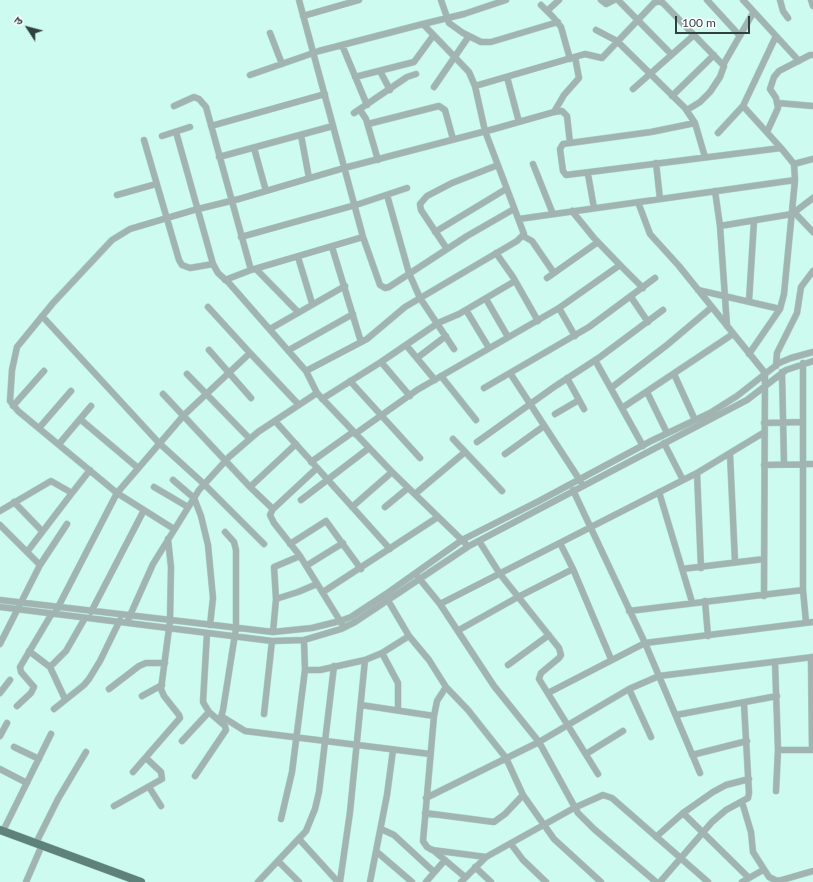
<!DOCTYPE html>
<meta charset="utf-8">
<style>
body{margin:0}
#map{position:relative;width:813px;height:882px;overflow:hidden;background:#cdfbf0;font-family:Lato,"Noto Sans Devanagari",sans-serif}
canvas{display:block}
.north{position:absolute;left:8px;top:8px;width:40px;height:40px;-webkit-text-stroke:3px #fff;paint-order:stroke;rotate:306deg;font-size:11px;font-weight:700;line-height:16px;text-align:center;color:#2f413d}
.north::after{content:'';display:block;margin:auto;width:14px;height:18px;background:#2f413d;clip-path:polygon(50% 0,100% 100%,50% 72%,0 100%)}
.scale{position:absolute;left:675px;top:16px;width:75px;height:18px;box-sizing:border-box;border:2px solid #2f413d;border-top:0;padding-left:5px;font-size:12px;line-height:14px;white-space:nowrap;color:#2f413d;-webkit-text-stroke:3px #fff;paint-order:stroke}
</style>
<div id="map">
<canvas width="813" height="882"></canvas>
<div class="north">उ</div>
<div class="scale">100 m</div>
</div>
<script>
const context = document.querySelector('canvas').getContext('2d');
context.lineJoin = 'round';
const shape = rows => new Path2D(rows.map(r => 'M' + r).join(''));
function strokePath(path, color, width, dash) { context.strokeStyle = color; context.lineWidth = width; context.lineCap = dash ? 'butt' : 'round'; context.setLineDash(dash || []); context.stroke(path); }
const minor = shape([
 [299,0,363,237,380,285,385,288,389,287,467,236,514,209],
 [441,0,449,23,463,33,481,42,491,42,558,22],
 [601,0,606,4,614,0],
 [618,0,671,54],
 [707,0,740,36],
 [743,0,799,61],
 [780,0,783,11,788,18],
 [811,0,813,6],
 [541,5,553,17,561,27,570,59],
 [547,11,559,0],
 [303,16,359,0],
 [596,30,617,41,685,108,695,123,705,157],
 [270,33,282,64],
 [342,45,367,105],
 [723,65,753,13],
 [380,71,390,90],
 [250,75,319,51,423,24],
 [355,77,414,62,433,36],
 [507,77,519,122],
 [475,86,585,54,602,58,654,3,659,1,663,3,724,66,720,77,710,92,700,102,687,110],
 [434,87,469,36],
 [633,89,694,35],
 [672,96,714,55],
 [778,103,813,106],
 [174,106,194,97,199,99,206,107,251,270],
 [743,106,781,148],
 [360,110,366,119,378,160],
 [554,112,564,95,579,78,575,57],
 [354,113,407,77,416,74],
 [368,124,439,106,445,110,453,139],
 [211,126,325,94],
 [176,132,213,264,218,273,229,283,306,371],
 [767,132,778,108,776,98,770,89,774,77,779,71,810,55,813,55],
 [718,133,743,106,776,36],
 [301,135,309,178],
 [162,136,190,127],
 [144,140,179,260,182,265,190,268,213,264],
 [570,143,651,132,695,123],
 [254,148,266,191],
 [219,157,333,126],
 [656,163,660,199],
 [533,164,553,214],
 [588,174,594,208],
 [715,191,720,226,727,326],
 [117,195,156,184],
 [387,195,409,273,420,298,454,349],
 [638,202,650,234,679,266,765,373,764,596],
 [794,212,813,232],
 [519,219,795,180,794,164,813,159],
 [720,226,792,214,813,198],
 [435,232,506,189],
 [523,236,532,241,554,273],
 [241,237,359,204,407,188],
 [332,247,361,342],
 [447,249,421,210,420,204,427,196,452,183,498,165],
 [496,253,513,277,538,321],
 [298,257,312,303],
 [620,265,643,288],
 [256,269,298,312],
 [547,278,598,242],
 [225,280,251,270,363,237],
 [698,290,780,309],
 [631,297,648,322],
 [486,299,508,337],
 [749,301,754,221],
 [208,307,250,353],
 [559,308,575,336],
 [466,310,489,348],
 [42,316,159,443,204,484,264,544],
 [270,329,345,286],
 [406,345,435,380],
 [209,350,251,398],
 [289,350,353,314],
 [749,354,780,309,784,294,795,180],
 [417,358,446,336],
 [595,360,643,446],
 [381,362,410,396],
 [803,363,803,590,806,622],
 [776,366,777,353,797,313,801,287,813,271],
 [782,372,784,464],
 [510,373,581,482],
 [187,374,250,439],
 [674,374,695,420],
 [441,376,476,420],
 [567,378,584,409],
 [350,381,420,458],
 [484,388,589,327,655,278],
 [611,388,667,345,712,307],
 [647,392,667,433],
 [317,393,306,371,367,339,405,307,517,241,524,234,485,131,475,86,469,72,423,24,464,14,506,0],
 [163,394,250,487,273,509,270,515,274,523,300,556,342,624],
 [322,399,381,362,438,323,459,314,515,281],
 [13,406,44,371],
 [622,408,733,334],
 [555,414,579,400],
 [80,419,138,468],
 [275,421,390,549],
 [764,423,803,422],
 [39,428,71,391],
 [355,434,417,390,559,308,620,265,594,238,572,211],
 [453,439,502,491],
 [477,442,554,387,600,357,663,310],
 [664,443,683,480],
 [59,444,91,406],
 [505,454,544,426],
 [730,454,735,562],
 [311,462,353,432],
 [764,465,813,464],
 [697,473,701,568],
 [173,480,194,498,201,516,208,545,213,598,210,625],
 [154,487,188,507],
 [250,487,296,444],
 [573,490,645,643,700,773],
 [659,492,692,602],
 [415,494,465,452],
 [301,500,369,448],
 [14,502,42,531],
 [352,507,392,472],
 [385,507,408,488],
 [273,509,317,468],
 [0,511,51,481,72,493,90,470],
 [0,525,40,565],
 [174,529,117,493,18,411,10,401,12,370,17,347,53,303,112,240,130,229,194,210,239,199,344,168,494,129,554,112,562,111,567,116,570,143,563,144,560,149,563,171,566,175,781,148,794,164],
 [479,541,500,574,559,648,561,655,559,658,541,673,539,679,598,774],
 [560,543,573,569,611,659],
 [290,544,326,521,361,569],
 [27,552,72,493],
 [306,566,343,543],
 [682,569,764,559],
 [418,577,440,604,494,686,539,742,578,813,594,829,656,882],
 [323,592,438,517],
 [386,597,409,636,429,660,446,687,468,710,506,758,523,795,554,839,601,882],
 [276,599,298,592,317,584],
 [0,600,273,632,312,628,340,621,351,617,386,594,462,540,539,501,651,441,710,413,737,396,779,363,791,358,813,352],
 [705,601,708,636],
 [440,604,697,473,763,433],
 [0,607,272,641,304,640,341,629,355,622,469,546,747,400,786,370,813,361],
 [56,611,117,493,184,415,250,353,299,405],
 [629,611,803,590],
 [91,612,144,510],
 [128,620,153,564,199,490,229,457,258,432,317,393,392,472,465,543],
 [459,630,518,597,573,569],
 [273,632,276,599,274,567,300,556],
 [0,644,40,565,67,524],
 [29,651,50,667,65,699],
 [382,653,398,683,398,710],
 [811,657,812,750],
 [775,662,778,750,776,791],
 [508,665,549,635],
 [50,667,66,651,85,618],
 [305,670,320,670,365,660,382,653,409,636],
 [446,687,437,701,434,716,423,841,427,847,432,850,486,857],
 [109,689,139,666,146,663,165,663],
 [629,689,651,737],
 [0,693,10,680],
 [548,693,645,643,813,622],
 [142,696,162,685],
 [361,705,434,716],
 [17,706,31,693,34,687,21,672,20,667,51,615],
 [54,709,84,685,89,679,100,661,120,620],
 [264,714,272,641],
 [676,715,777,696],
 [221,716,245,731,430,754],
 [220,721,223,710,236,628,236,550,234,542,225,532],
 [0,736,7,723],
 [182,741,209,712],
 [14,747,39,759],
 [778,750,813,750],
 [586,754,623,731],
 [692,755,747,741],
 [0,769,27,783],
 [133,772,180,718,179,715,164,696,161,689,170,621,171,567,168,539],
 [195,776,226,730,225,726,209,712,203,702,207,633],
 [149,787,161,806],
 [426,798,539,742,629,689,659,676,813,657],
 [742,802,751,832,753,852,769,877,777,881,782,880,813,871],
 [114,806,162,779,161,772,146,758],
 [425,813,494,822,505,814,523,795],
 [683,813,748,877],
 [281,819,292,772,305,670,304,640],
 [381,829,394,835,434,872],
 [3,831,51,734],
 [656,837,683,813,713,792,726,785,749,779],
 [299,839,338,882],
 [36,843,58,799,86,752],
 [511,844,523,860,546,882],
 [433,850,465,877],
 [377,852,412,882],
 [278,861,299,882],
 [475,867,491,882],
 [26,882,42,845],
 [258,882,306,831,315,809,319,792,334,666],
 [340,882,350,812,365,660],
 [370,882,387,795,393,750],
 [426,882,445,860],
 [461,882,486,857,574,808,603,795,612,798,708,882],
 [660,882,712,822,726,810,748,798,749,793,744,704],
 [742,882,763,870]
]);
const major = shape([
 [0,830,141,882]
]);
strokePath(minor, '#add6cc', 7);
strokePath(major, '#add6cc', 9);
strokePath(minor, '#a1b4af', 6);
strokePath(major, '#5e8179', 8);
</script>
